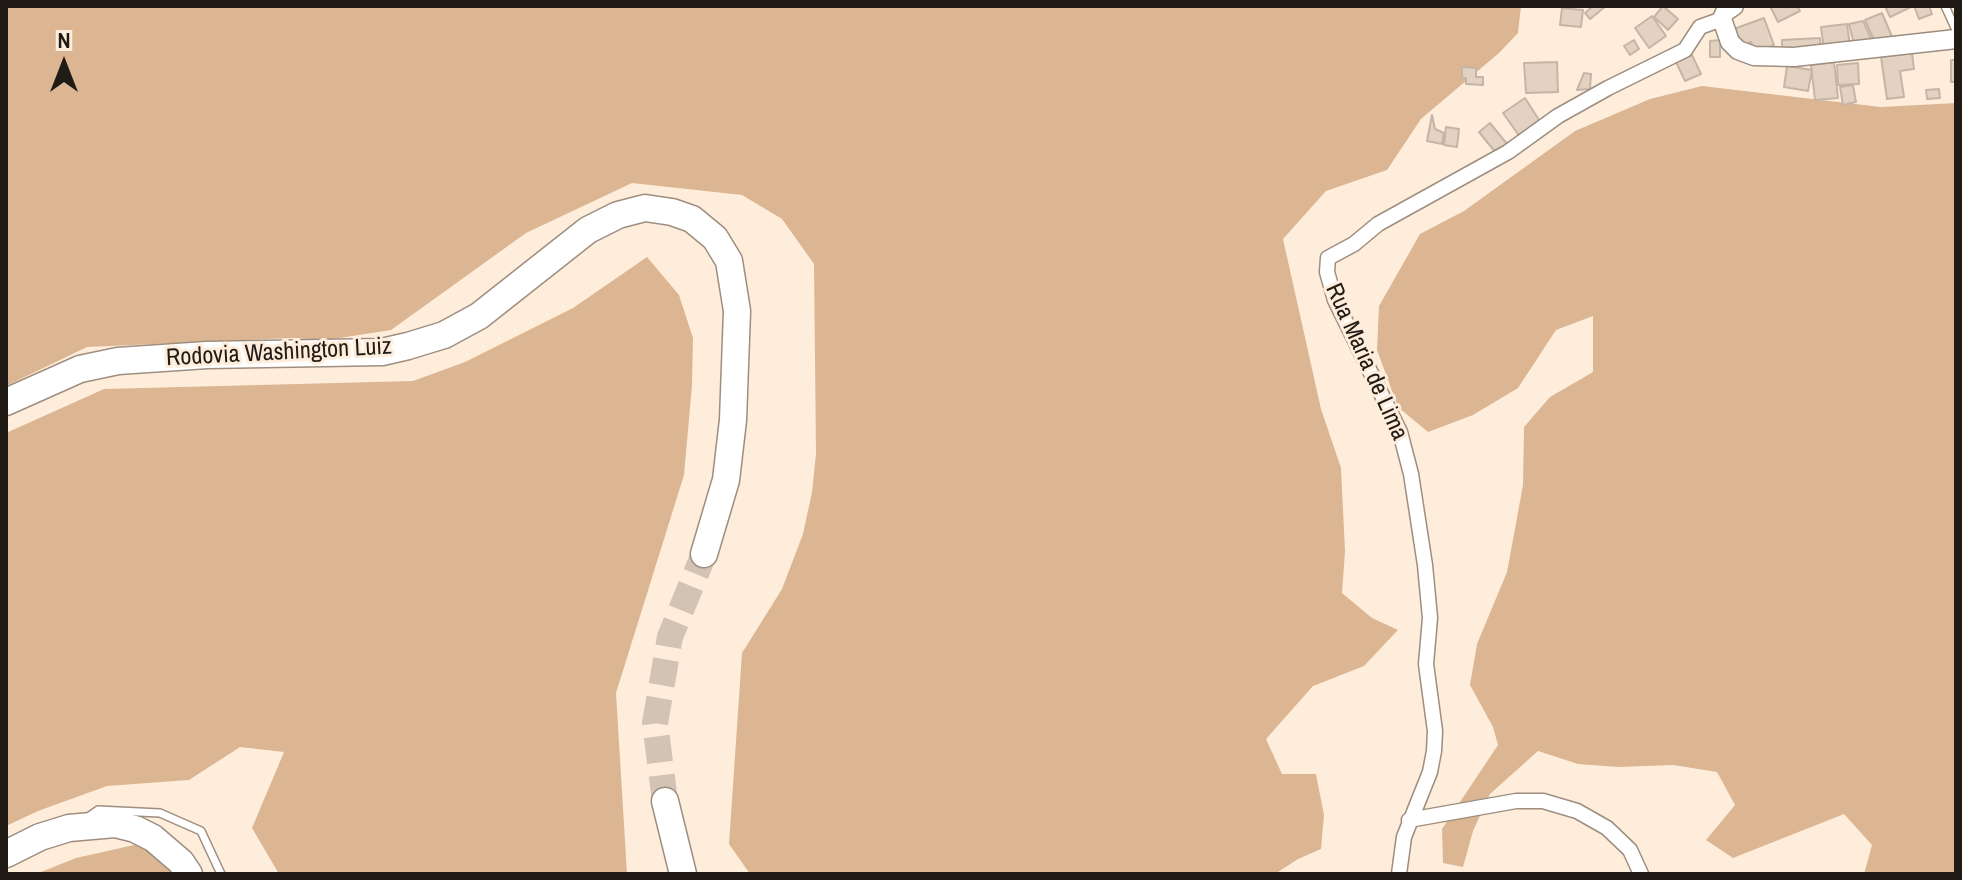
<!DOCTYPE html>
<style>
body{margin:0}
#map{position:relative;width:1962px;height:880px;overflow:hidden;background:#ffeddc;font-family:"Archivo Narrow",sans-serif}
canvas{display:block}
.frame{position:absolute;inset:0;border:8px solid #211b15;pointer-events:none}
.north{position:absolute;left:24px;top:24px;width:80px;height:80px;-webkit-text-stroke:6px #ffeddc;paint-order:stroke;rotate:0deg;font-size:22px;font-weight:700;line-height:32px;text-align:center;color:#211b15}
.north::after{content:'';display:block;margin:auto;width:28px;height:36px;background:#211b15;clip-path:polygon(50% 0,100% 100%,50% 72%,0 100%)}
</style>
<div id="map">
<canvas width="1962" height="880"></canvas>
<div class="frame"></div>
<div class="north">N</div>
</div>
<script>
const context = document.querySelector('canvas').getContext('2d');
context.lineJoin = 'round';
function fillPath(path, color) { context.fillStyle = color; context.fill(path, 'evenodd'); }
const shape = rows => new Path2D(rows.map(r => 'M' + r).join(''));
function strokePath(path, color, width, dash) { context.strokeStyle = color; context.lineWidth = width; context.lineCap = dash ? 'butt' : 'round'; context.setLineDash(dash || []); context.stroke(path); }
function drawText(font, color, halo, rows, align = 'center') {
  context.font = font + ' "Archivo Narrow",sans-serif'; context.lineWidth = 6; context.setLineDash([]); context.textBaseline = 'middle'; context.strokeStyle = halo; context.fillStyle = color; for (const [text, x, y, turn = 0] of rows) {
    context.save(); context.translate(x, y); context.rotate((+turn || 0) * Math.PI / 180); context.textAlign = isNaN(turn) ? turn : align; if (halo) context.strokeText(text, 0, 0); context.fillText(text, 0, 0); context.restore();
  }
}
fillPath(shape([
 [6,6,1521,6,1518,33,1499,53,1421,119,1387,170,1326,191,1283,239,1321,409,1341,468,1345,551,1342,593,1372,618,1398,630,1364,666,1313,686,1266,739,1282,774,1316,774,1324,815,1321,849,1298,859,1275,874,750,874,729,844,742,653,782,589,803,534,812,492,816,454,814,264,782,219,742,195,632,183,526,233,391,330,327,340,291,338,87,347,6,386],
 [1702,86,1881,107,1956,103,1956,874,1864,874,1872,845,1844,814,1733,858,1706,840,1735,805,1717,772,1673,765,1618,767,1578,764,1538,751,1490,794,1473,831,1463,867,1443,863,1442,829,1498,745,1493,727,1470,685,1477,644,1507,572,1523,485,1524,427,1550,397,1593,372,1593,316,1556,330,1518,388,1473,415,1428,432,1398,407,1377,350,1379,306,1420,234,1464,211,1575,131,1650,99],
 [647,257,679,295,693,338,692,385,684,475,616,693,627,874,279,874,252,828,284,752,240,747,189,780,107,786,38,811,6,826,6,433,104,389,413,381,465,362,573,308],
 [143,843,176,874,36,874,76,858]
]), '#dcb692');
const building = shape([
 [1593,6,1606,6,1590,19,1585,13,1593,6],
 [1663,6,1678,19,1668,30,1654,17,1663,6],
 [1770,6,1797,6,1800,11,1778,22,1770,6],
 [1885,6,1913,6,1890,17,1885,6],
 [1914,6,1929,6,1932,14,1919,19,1914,6],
 [1562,8,1583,10,1581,27,1560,25,1562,8],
 [1882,13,1893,39,1876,44,1865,20,1882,13],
 [1652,16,1666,36,1649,48,1635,28,1652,16],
 [1764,18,1774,45,1755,52,1751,42,1737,47,1731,30,1764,18],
 [1863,21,1874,45,1855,48,1849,24,1863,21],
 [1847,24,1850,46,1824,49,1821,27,1847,24],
 [1820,38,1821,50,1782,53,1782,40,1820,38],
 [1634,40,1639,49,1630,55,1624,46,1634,40],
 [1720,40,1720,57,1710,57,1710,41,1720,40],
 [1912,53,1914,69,1900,71,1904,97,1887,99,1881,57,1912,53],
 [1692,55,1701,74,1685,81,1676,62,1692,55],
 [1951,60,1956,60,1956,82,1951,82,1951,60],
 [1557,62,1558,92,1526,93,1524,63,1557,62],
 [1834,62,1838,98,1815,100,1811,65,1834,62],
 [1858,63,1859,84,1838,85,1837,65,1858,63],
 [1787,66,1812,70,1808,91,1784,87,1787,66],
 [1462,67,1476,68,1476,77,1483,77,1483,85,1466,84,1466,78,1462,78,1462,67],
 [1584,73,1591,74,1590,89,1577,90,1584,73],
 [1853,85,1856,102,1843,105,1840,87,1853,85],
 [1939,89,1940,98,1927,99,1926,90,1939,89],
 [1525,98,1541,123,1520,137,1503,113,1525,98],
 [1432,115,1435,129,1444,133,1442,144,1427,141,1432,115],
 [1490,123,1507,144,1496,153,1479,132,1490,123],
 [1446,127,1459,129,1457,147,1444,145,1446,127]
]);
fillPath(building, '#e3d2c1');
strokePath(building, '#c6b5a6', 2);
strokePath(shape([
 [665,801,655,723,670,637,704,554]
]), '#d3c3b4', 26, [26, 13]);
const service = shape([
 [1945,6,1956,30],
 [88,817,98,810,160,813,201,831,221,874]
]);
const minor = shape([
 [1409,820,1516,801,1543,801,1577,811,1607,828,1630,850,1641,874],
 [1399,874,1404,837,1430,772,1434,751,1435,731,1426,664,1430,618,1425,565,1411,474,1400,432,1335,300,1327,272,1328,258,1354,244,1378,224,1508,152,1558,116,1608,88,1685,50,1700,27,1722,19]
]);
const tertiary = shape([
 [1734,6,1725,12,1722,19,1730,42,1738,50,1754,56,1794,57,1956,39]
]);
const motorway = shape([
 [6,402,80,369,118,361,207,355,382,352,408,346,444,335,479,316,588,230,618,215,645,208,672,212,692,219,715,238,729,261,737,311,733,420,726,480,704,554],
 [665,801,683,874],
 [6,854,40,837,69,828,115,824,135,829,153,838,181,862,189,874]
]);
strokePath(service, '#9e8e7f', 10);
strokePath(minor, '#9e8e7f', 17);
strokePath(tertiary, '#9e8e7f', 21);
strokePath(motorway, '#9e8e7f', 29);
strokePath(service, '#fff', 7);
strokePath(minor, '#fff', 14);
strokePath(tertiary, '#fff', 18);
strokePath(motorway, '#fff', 26);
drawText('24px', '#211b15', '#ffeddc', [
 ["Rodovia Washington Luiz",279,353,-3],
 ["Rua Maria de Lima",1366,362,66]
]);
</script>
